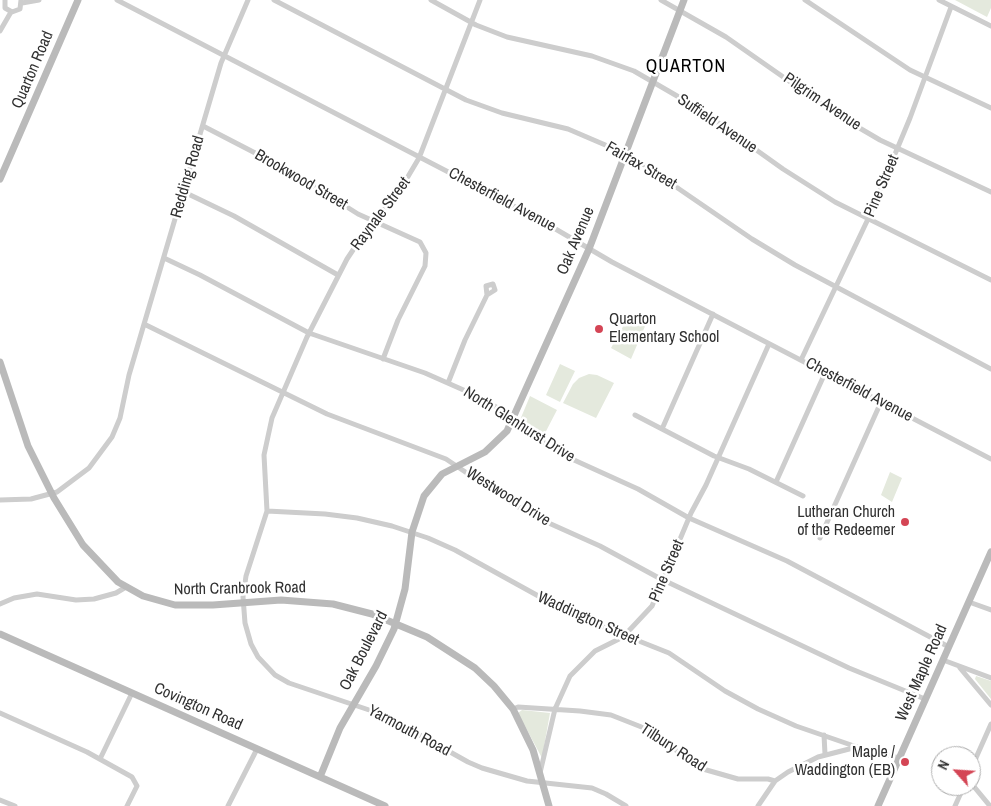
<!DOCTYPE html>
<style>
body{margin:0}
#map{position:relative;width:991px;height:806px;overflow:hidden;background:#fff;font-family:"Archivo Narrow",sans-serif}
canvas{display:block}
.north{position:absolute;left:931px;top:746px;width:50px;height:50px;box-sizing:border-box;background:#fff;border:1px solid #acacac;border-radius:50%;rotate:296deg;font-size:14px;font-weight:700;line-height:20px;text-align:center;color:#303030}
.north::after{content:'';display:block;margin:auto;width:18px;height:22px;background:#d44555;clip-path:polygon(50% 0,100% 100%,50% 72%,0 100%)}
</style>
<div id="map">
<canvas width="991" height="806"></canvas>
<div class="north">N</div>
</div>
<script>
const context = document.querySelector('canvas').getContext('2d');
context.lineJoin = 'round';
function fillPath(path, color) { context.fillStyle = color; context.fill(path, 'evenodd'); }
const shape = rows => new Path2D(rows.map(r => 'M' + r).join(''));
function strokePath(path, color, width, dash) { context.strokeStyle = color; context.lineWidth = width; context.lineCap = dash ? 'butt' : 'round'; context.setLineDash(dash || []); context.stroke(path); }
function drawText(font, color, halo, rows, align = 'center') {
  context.font = font + ' "Archivo Narrow",sans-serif'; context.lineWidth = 5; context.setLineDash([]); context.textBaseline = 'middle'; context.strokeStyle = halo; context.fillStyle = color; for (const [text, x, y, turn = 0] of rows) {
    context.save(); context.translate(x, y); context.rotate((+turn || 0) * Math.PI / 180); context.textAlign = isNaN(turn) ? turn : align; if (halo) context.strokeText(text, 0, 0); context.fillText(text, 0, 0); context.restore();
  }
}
fillPath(shape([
 [955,0,991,0,991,8,987,17],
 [645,315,649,317,631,359,611,348,625,323],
 [560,364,575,371,560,402,546,395],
 [589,374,597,375,614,383,596,418,563,403,573,384,579,378],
 [530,396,557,410,543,437,520,420],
 [890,472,902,478,892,502,881,495],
 [976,676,991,681,991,699,975,679],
 [522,710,550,713,542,758,518,713]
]), '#e4e9dd');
strokePath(shape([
 [5,0,5,8,12,12,20,9,21,0],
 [117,0,535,217,612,262,991,459],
 [274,0,466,100,502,113,568,129,631,156,752,239,795,265,991,369],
 [431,0,476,25,507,37,592,56,634,71,696,107,783,169,835,202,991,280],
 [480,0,419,158,400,190,361,238,347,259,307,337,272,418,264,455,267,511,246,576,243,597,245,623,251,644,258,657,275,675,289,683,384,715,468,762,482,768,527,781,592,788,606,794,626,806],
 [661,0,726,37,839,116,880,140,991,192],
 [805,0,910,70,991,108],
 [939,0,991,26],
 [22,3,39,0],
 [0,31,11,12],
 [203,126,290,171,358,214,420,242,426,253,425,266,398,320,383,359],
 [184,192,234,216,338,275],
 [164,258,200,275,309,333,425,373,468,392,496,407,531,434,563,455,638,489,689,518,787,561,949,647],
 [144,324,327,414,446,459,513,504,542,520,600,546,659,578,849,668,925,699],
 [801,360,868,219,910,118,951,7],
 [448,383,465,340,487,295,495,290,493,284,486,286,487,295],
 [635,415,714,456,749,469,803,496],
 [662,429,713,314],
 [776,482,825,373],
 [0,500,31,499,57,492,89,468,112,437,120,418,129,375,221,63,248,0],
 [267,511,325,514,357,518,392,526,428,538,455,550,571,614,669,653,725,691,758,709,796,726,857,747,899,758],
 [820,538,881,402],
 [969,602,991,610],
 [0,604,14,598,37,594,76,600,94,599,116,593,126,587],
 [943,660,991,678],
 [960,668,991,705],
 [513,709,518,707,580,711,611,715,644,728,703,769,738,779,768,779,775,781,788,772,818,757,857,747],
 [0,713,87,752,132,777,137,786,127,806],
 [824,735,825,754],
 [100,759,132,693],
 [971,769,991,724],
 [540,773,555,709,570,676,595,651,623,637,652,606,691,513,706,485,769,344],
 [971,783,990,806],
 [0,800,15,806],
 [228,806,257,749],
 [758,806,775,781],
 [955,806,964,786]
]), '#cdcdcd', 5);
strokePath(shape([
 [0,179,78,0],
 [0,362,28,446,54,498,83,545,118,582,143,596,175,605,213,605,281,600,333,604,372,614,427,637,475,668,494,686,513,709,533,750,549,806],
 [0,634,385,806],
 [320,777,340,728,376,666,394,629,405,589,412,532,424,496,442,474,485,452,507,431,589,249,684,0],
 [878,806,991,552]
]), '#bababa', 7);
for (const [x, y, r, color] of [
 [599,329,5,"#d44555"],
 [905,522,5,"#d44555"],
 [905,762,5,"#d44555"]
]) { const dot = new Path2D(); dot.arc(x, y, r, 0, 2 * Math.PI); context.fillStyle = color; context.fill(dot); strokePath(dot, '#fff', 2); }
drawText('16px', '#303030', '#fff', [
 ["Quarton Road",33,70,-67],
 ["Pilgrim Avenue",822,102,34],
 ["Suffield Avenue",717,124,34],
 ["Fairfax Street",641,166,30],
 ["Redding Road",188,177,-74],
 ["Brookwood Street",301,180,30],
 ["Pine Street",882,186,-67],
 ["Chesterfield Avenue",502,200,28],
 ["Raynale Street",381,214,-53],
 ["Oak Avenue",576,241,-67],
 ["Chesterfield Avenue",859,390,28],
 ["North Glenhurst Drive",519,425,32],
 ["Westwood Drive",508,497,32],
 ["Pine Street",667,571,-67],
 ["North Cranbrook Road",240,589,-1],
 ["Waddington Street",588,619,24],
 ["Oak Boulevard",364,651,-63],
 ["West Maple Road",922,673,-66],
 ["Covington Road",198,707,24],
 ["Yarmouth Road",409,731,28],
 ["Tilbury Road",673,748,33]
]);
drawText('16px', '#303030', '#fff', [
 ["Quarton",609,320,"left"],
 ["Elementary School",609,338,"left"],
 ["Lutheran Church",895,513],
 ["of the Redeemer",895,531],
 ["Maple /",895,753],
 ["Waddington (EB)",895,771]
], 'right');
context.letterSpacing = '1px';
drawText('18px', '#000', '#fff', [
 ["QUARTON",686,67]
]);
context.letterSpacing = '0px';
</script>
